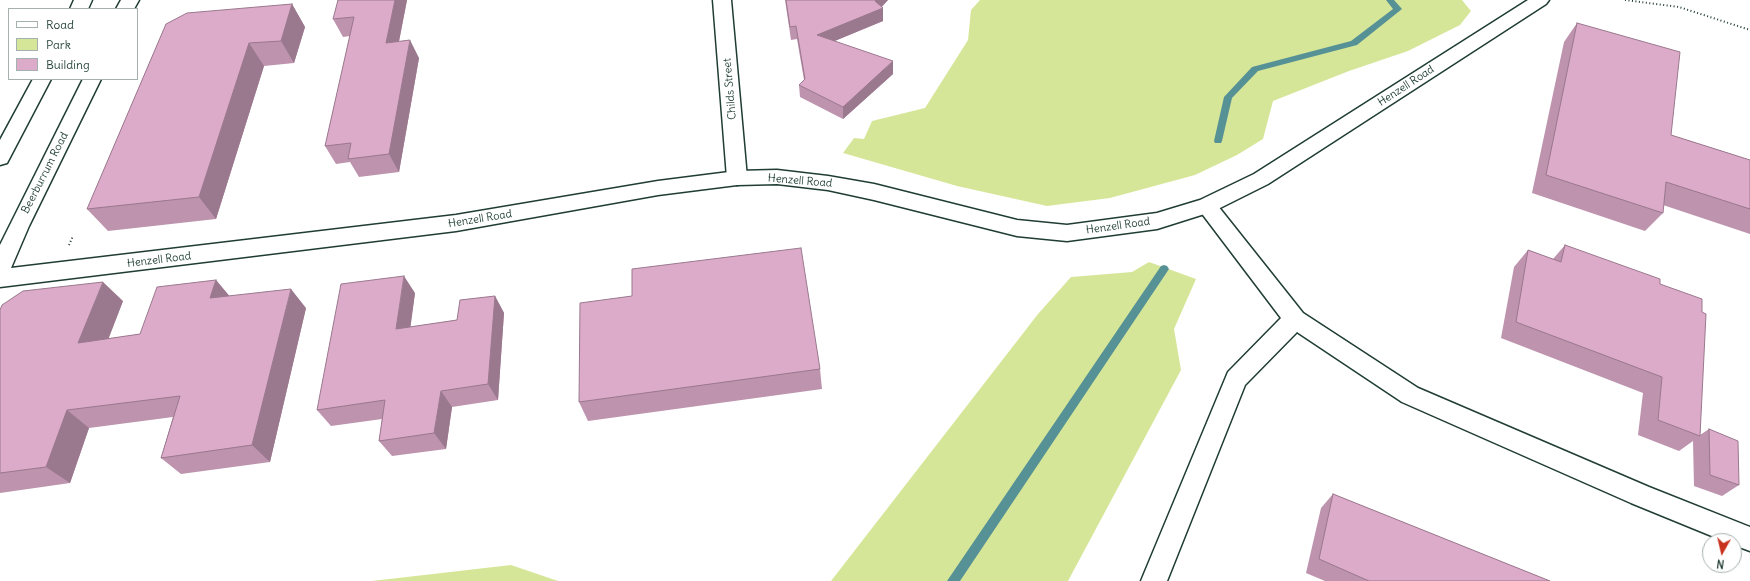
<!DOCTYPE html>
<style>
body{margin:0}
#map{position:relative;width:1750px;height:581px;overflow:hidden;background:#fff;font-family:Delius,sans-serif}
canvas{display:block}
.legend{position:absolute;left:8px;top:8px;width:130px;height:72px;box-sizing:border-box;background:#fff;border:1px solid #a5b1ae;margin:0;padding:5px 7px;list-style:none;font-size:12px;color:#1f3d34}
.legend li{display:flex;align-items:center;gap:8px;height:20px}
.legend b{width:20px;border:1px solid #a5b1ae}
.north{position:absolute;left:1702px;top:533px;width:40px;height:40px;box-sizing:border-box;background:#fff;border:1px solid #a5b1ae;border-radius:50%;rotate:188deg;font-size:11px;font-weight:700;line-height:16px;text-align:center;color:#1f3d34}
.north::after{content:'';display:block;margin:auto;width:14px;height:18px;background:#c8321e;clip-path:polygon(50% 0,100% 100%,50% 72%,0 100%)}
</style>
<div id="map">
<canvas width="1750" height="581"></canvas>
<ul class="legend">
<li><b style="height:5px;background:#fff"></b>Road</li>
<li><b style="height:11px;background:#d6e699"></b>Park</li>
<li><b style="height:11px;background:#dcabca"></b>Building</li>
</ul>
<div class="north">N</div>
</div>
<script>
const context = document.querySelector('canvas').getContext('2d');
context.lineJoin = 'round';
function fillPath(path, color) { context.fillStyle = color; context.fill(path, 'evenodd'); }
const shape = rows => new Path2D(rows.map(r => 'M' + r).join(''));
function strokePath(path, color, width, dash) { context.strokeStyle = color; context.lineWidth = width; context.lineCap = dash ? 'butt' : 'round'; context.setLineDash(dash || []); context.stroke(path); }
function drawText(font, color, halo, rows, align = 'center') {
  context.font = font + ' Delius,sans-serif'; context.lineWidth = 3; context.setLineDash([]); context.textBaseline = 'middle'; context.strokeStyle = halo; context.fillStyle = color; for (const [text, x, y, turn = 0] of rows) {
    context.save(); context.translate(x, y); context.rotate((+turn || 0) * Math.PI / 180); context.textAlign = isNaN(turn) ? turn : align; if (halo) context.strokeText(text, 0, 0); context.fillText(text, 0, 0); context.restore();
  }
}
fillPath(shape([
 [980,0,1462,0,1471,11,1460,25,1408,51,1349,71,1273,101,1263,139,1237,155,1195,175,1110,198,1047,206,957,186,843,153,854,138,864,139,872,121,925,108,968,40,971,10],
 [1149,262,1196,279,1174,329,1181,370,1068,581,831,581,1038,314,1071,277,1132,272],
 [511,565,558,581,372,581]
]), '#d6e699');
fillPath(shape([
 [1386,0,1394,0,1402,9,1357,45,1258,71,1232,98,1222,141,1221,143,1215,143,1214,141,1224,97,1252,67,1351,41,1393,9,1386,0],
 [1164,265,1167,266,1169,269,1167,272,960,581,947,581,1161,266,1164,265]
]), '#569295');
const minor = shape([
 [713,0,731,0,747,178,744,183,737,185,730,183,727,178,713,0],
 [1207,198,1214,201,1303,313,1418,388,1649,487,1750,527,1750,551,1734,545,1734,541,1724,541,1631,503,1402,402,1297,332,1245,385,1167,581,1141,581,1228,372,1281,318,1200,211,1197,206,1200,201,1207,198]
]);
const major = shape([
 [74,0,92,0,88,9,70,9,74,0],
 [121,0,139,0,134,9,116,9,121,0],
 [1528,0,1549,0,1546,4,1268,184,1214,211,1157,229,1067,241,1017,236,874,200,828,190,777,184,737,185,658,195,456,231,0,287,0,245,83,79,101,79,29,226,11,268,456,215,658,181,737,171,777,170,828,176,874,184,1017,220,1067,225,1157,213,1200,200,1254,174,1528,0],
 [33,79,51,79,7,163,0,165,0,140,33,79]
]);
strokePath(minor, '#1f3d34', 3);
strokePath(major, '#1f3d34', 3);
strokePath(shape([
 [1625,0,1679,7,1750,30],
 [69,245,73,236]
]), '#1f3d34', 2, [1, 2.5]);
fillPath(minor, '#fff');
fillPath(major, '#fff');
fillPath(shape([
 [407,0,399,42,419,58,399,172,359,177,350,162,336,164,325,146,350,36,343,37,333,19],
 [785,0,888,0,882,6,883,21,834,41,893,74,843,119,800,97,799,85,804,80,797,39,791,40],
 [292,4,305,27,294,63,264,66,216,219,108,231,87,209,166,24],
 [1577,23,1671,135,1750,160,1750,234,1663,205,1663,213,1645,231,1532,193,1564,42],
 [1565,245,1660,284,1702,312,1700,435,1709,429,1739,485,1722,496,1694,486,1693,441,1679,451,1638,435,1643,393,1501,338,1514,267,1528,250,1553,259],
 [216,280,229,296,306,308,270,462,181,474,161,458,173,417,89,428,70,483,0,493,0,310,123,301,108,339,140,334],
 [415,293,410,327,457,320,495,296,504,313,498,400,452,407,446,449,392,456,379,441,382,419,331,426,317,410],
 [632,296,820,369,822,389,588,421,579,402],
 [1333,494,1550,581,1325,581,1306,573,1321,508]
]), '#bd93ae');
fillPath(shape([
 [395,0,407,0,395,61,386,43],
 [876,0,888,0,879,10,883,8,883,21,818,48,817,35],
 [292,4,305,27,294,63,281,41],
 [410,40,419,58,399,172,389,154],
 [249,43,264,66,216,219,199,197],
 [893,61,893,74,843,119,843,107],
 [404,276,415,293,408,346,396,329],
 [216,280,232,299,210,298],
 [103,282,123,301,100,361,78,343],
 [291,289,306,308,270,462,252,445],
 [495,296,504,313,498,400,488,384],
 [441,391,452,407,446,449,434,433],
 [67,410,89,428,70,483,46,467]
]), '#9a788d');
const building = shape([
 [338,0,395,0,386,43,410,40,389,154,348,159,351,143,325,146,354,17,333,19,338,0],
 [786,0,876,0,875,1,883,8,817,35,893,61,843,107,799,85,805,79,796,26,790,27,786,0],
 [292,4,281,41,249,43,199,197,87,209,166,24,187,13,292,4],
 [1577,23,1680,52,1671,135,1750,160,1750,209,1666,182,1663,213,1546,175,1577,23],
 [1565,245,1660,279,1660,284,1702,299,1702,312,1706,314,1700,436,1658,420,1662,377,1516,322,1528,250,1561,262,1565,245],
 [801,248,820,369,579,402,580,303,632,296,632,269,801,248],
 [404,276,396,329,457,320,460,300,495,296,488,384,441,391,434,433,379,441,385,400,317,410,341,284,404,276],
 [216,280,210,298,291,289,252,445,161,458,180,396,67,410,46,467,0,473,0,310,2,305,23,291,103,282,78,343,140,334,157,287,216,280],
 [1709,429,1738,441,1739,485,1710,475,1709,429],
 [1333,494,1550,581,1369,581,1319,559,1333,494]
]);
fillPath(building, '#dcabca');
strokePath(building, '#9a788d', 1);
drawText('11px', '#1f3d34', '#fff', [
 ["Henzell Road",1406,86,-33],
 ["Childs Street",730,89,-95],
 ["Beerburrum Road",45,173,-63],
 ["Henzell Road",800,181,5],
 ["Henzell Road",480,219,-9],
 ["Henzell Road",1118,226,-8],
 ["Henzell Road",159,260,-7]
]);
</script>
